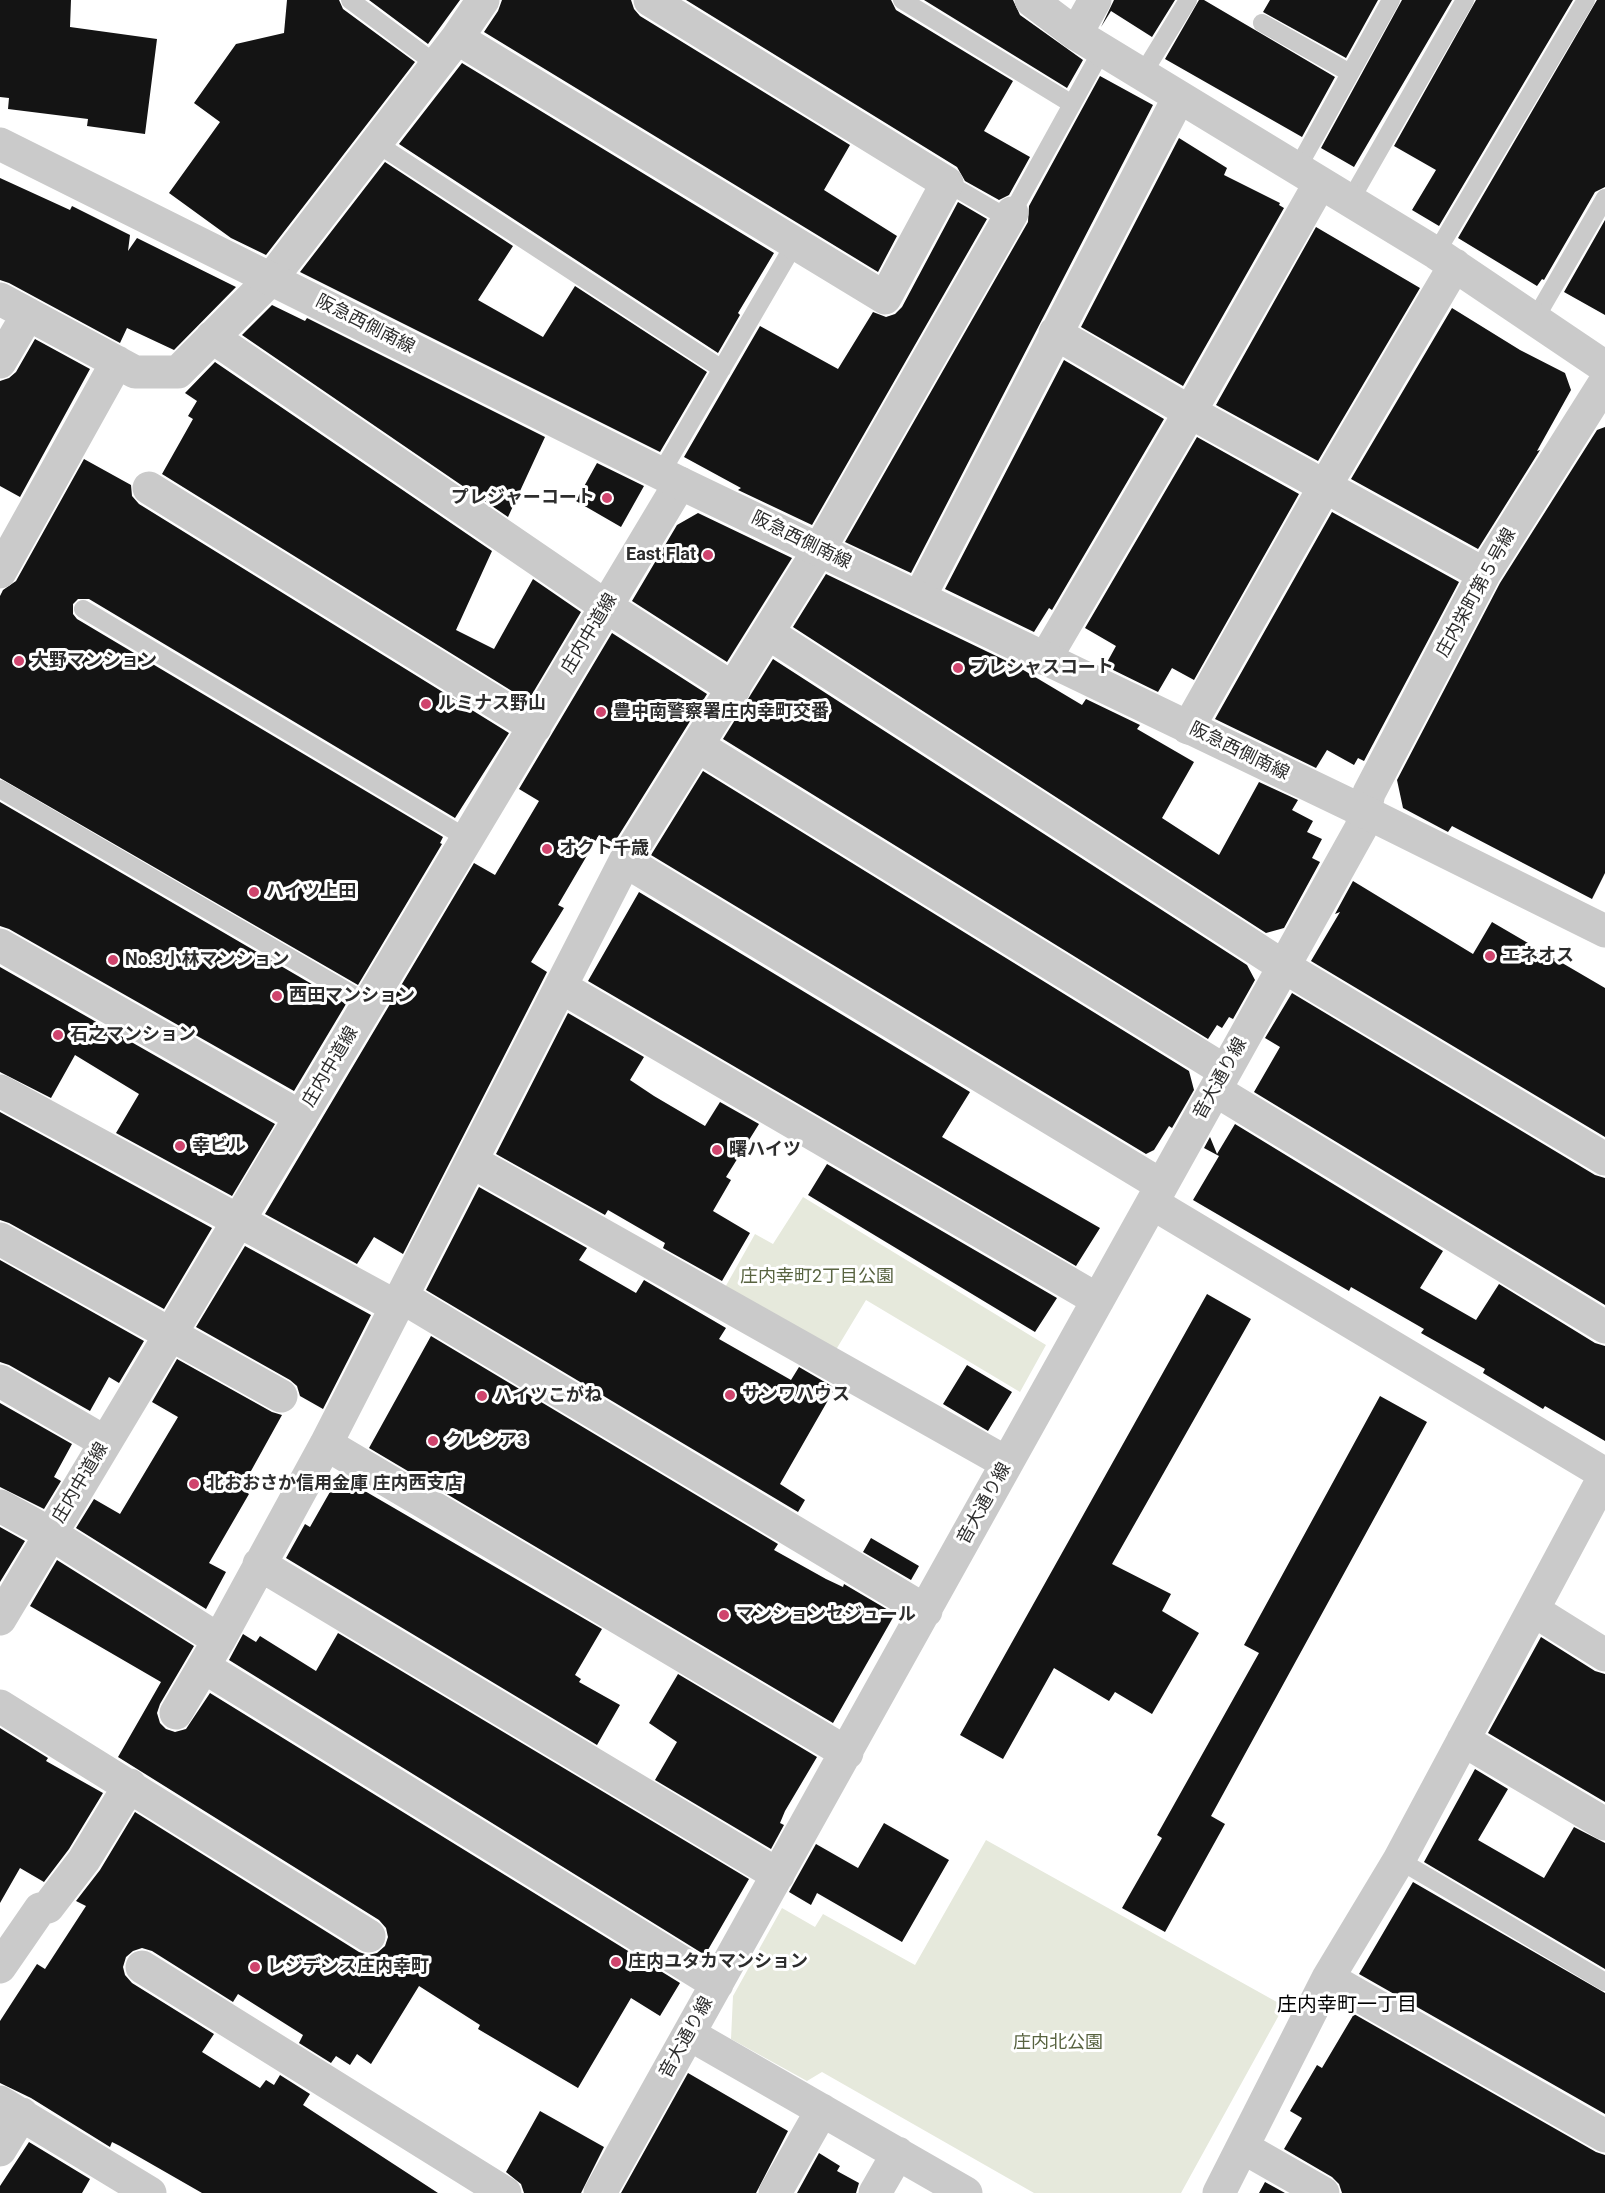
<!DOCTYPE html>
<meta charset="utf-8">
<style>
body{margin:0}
canvas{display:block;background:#fff}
</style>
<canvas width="1605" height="2193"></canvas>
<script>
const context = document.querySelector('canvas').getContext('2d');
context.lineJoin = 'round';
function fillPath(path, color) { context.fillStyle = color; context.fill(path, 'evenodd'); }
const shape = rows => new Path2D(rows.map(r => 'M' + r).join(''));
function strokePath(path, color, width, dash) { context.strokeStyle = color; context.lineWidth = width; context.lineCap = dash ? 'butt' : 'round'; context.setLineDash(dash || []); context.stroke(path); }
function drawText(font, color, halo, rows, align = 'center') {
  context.font = font + ' Roboto,"Noto Sans JP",sans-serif'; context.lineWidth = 6; context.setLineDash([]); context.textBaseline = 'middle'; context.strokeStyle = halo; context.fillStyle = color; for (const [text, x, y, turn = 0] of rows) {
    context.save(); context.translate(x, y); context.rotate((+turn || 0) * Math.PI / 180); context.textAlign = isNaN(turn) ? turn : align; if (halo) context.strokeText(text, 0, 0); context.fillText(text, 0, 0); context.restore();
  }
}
fillPath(shape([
 [803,1197,1046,1345,1020,1392,866,1300,834,1353,723,1291,755,1234,773,1244],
 [986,1840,1284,2006,1181,2193,1034,2193,822,2072,807,2081,731,2039,733,1996,782,1908,815,1927,823,1914,915,1965]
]), '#e6e9dc');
fillPath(shape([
 [0,0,71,0,70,27,157,39,145,134,87,126,88,119,8,109,9,98,0,97],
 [287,0,339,0,343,9,415,62,266,255,231,238,169,193,220,122,194,103,236,44,284,33],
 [369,0,460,0,428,44],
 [502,0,631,0,634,9,640,16,850,145,824,190,897,236,878,272,484,32,498,11],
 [686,0,891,0,896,10,1013,81,984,131,1030,157,1009,195,999,200,965,181,957,167],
 [924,0,1013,0,1020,15,1083,60,1067,88],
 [1114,0,1175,0,1152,37,1111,11,1101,27],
 [1199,0,1204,0,1335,77,1302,137,1165,59],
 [1270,0,1378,0,1346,58,1263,12],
 [1402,0,1452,0,1354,167,1321,148],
 [1476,0,1573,0,1439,226,1412,210,1436,170,1394,146],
 [1597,0,1605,0,1605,187,1595,192,1544,280,1542,279,1537,286,1458,238],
 [462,63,774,253,738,313,740,315,718,353,399,144],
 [1100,76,1153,105,911,573,845,542,1028,222,1029,206],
 [1179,138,1227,168,1224,175,1280,203,1279,205,1284,208,1183,386,1081,327],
 [385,162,513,246,478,300,543,337,575,286,707,372,660,452,300,272],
 [0,178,70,210,72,206,130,235,128,251,137,238,236,287,174,350,127,328,120,343,9,283,0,280],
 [958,202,987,219,812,525,738,490,741,488,684,457,760,326,838,369,873,312,886,317,895,314,902,307],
 [1605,220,1605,315,1564,292],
 [1316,227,1420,288,1318,461,1216,405],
 [272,305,305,321,307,318,545,437,508,517,242,335],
 [1452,308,1520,350,1565,373,1571,390,1537,451,1540,450,1478,549,1351,479],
 [35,339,90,369,20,497,0,486,0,381,9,378,16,372],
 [1064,360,1164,419,1052,610,1049,608,1034,632,945,589],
 [215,362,492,551,456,630,494,649,533,579,581,612,528,701,162,474,193,419,188,416,197,401,185,393],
 [1605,427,1605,873,1592,899,1452,826,1448,832,1403,808,1397,780,1500,583,1597,430],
 [1197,437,1299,494,1194,680,1172,668,1158,692,1105,666,1116,646,1085,628],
 [84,459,131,485,132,496,139,504,509,733,455,818,89,599,78,599,73,604,73,614,77,619,443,837,440,843,442,844,358,985,0,778,0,596,3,590,16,581],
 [597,463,644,486,621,527,576,501],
 [1332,512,1459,582,1364,761,1358,758,1354,765,1327,750,1316,768,1215,719],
 [698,513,792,558,727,662,632,601,677,525],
 [826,574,1015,665,1082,705,1086,699,1140,725,1137,729,1194,762,1162,818,1219,855,1259,782,1298,800,1292,810,1313,821,1307,832,1322,839,1312,858,1320,862,1284,928,1266,933,793,627],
 [612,633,707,694,614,843,599,835,558,905,564,908,531,962,547,972,403,1254,374,1237,357,1264,265,1214,474,863,495,875,539,801,519,789],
 [773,659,1247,965,1255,980,1233,1019,1229,1017,1222,1028,1217,1025,1208,1039,723,739],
 [703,771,1189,1071,1194,1090,1172,1128,1169,1126,1154,1150,1146,1154,651,855],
 [0,802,346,1004,294,1091,9,929,0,926],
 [1353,881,1473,954,1492,922,1605,988,1605,1137,1311,961,1340,912,1335,914],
 [639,892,970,1092,942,1137,1100,1228,1076,1266,588,981],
 [0,967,275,1124,232,1196,116,1133,139,1094,75,1055,51,1098,0,1072],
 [1292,993,1595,1175,1605,1178,1605,1305,1254,1092,1280,1047,1265,1038],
 [568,1013,644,1057,630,1080,654,1096,705,1126,720,1102,759,1124,726,1177,731,1180,713,1211,750,1233,722,1281,663,1248,665,1243,608,1210,605,1215,496,1154],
 [0,1112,212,1228,164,1309,9,1223,0,1220],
 [1235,1124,1443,1251,1420,1288,1476,1320,1499,1284,1595,1343,1605,1346,1605,1441,1545,1406,1543,1409,1483,1373,1485,1369,1421,1333,1424,1329,1351,1287,1349,1291,1193,1200,1219,1156,1204,1148,1210,1137,1217,1154],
 [827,1164,1057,1298,1035,1332,808,1195],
 [479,1187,587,1248,579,1260,636,1293,644,1280,726,1328,719,1339,791,1380,799,1367,835,1388,780,1484,805,1500,798,1512,426,1290],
 [245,1246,371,1315,323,1409,300,1396,297,1386,290,1380,196,1327],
 [0,1260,144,1341,119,1383,109,1377,90,1411,9,1365,0,1362],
 [1207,1294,1251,1319,1112,1564,1171,1594,1162,1611,1199,1633,1152,1714,1115,1692,1109,1701,1054,1668,1003,1759,960,1735],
 [431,1336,778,1544,774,1550,826,1579,843,1587,844,1584,895,1614,833,1723,369,1448],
 [177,1359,272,1412,282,1415,241,1489,249,1494,209,1563,226,1572,206,1609,76,1528,94,1499,120,1514,178,1417,152,1402],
 [967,1365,1012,1392,988,1431,943,1404],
 [1380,1396,1427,1422,1211,1816,1225,1824,1165,1932,1122,1908,1162,1838,1157,1835,1259,1653,1244,1645],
 [0,1403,72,1444,54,1477,61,1481,44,1509,0,1487],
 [339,1476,602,1629,575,1675,581,1679,579,1682,620,1705,597,1745,286,1558,305,1524,310,1527],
 [0,1527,25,1541,0,1582],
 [871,1538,919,1566,911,1580,863,1552],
 [57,1560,194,1646,160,1704,157,1713,160,1723,166,1729,175,1732,186,1729,210,1693,680,1983,660,2016,631,1998,578,2088,478,2029,480,2025,419,1986,371,2064,357,2054,350,2065,336,2056,331,2063,299,2043,303,2035,238,1994,233,2002,152,1951,142,1948,133,1951,126,1957,123,1967,125,1975,132,1983,214,2034,202,2052,260,2088,266,2080,274,2085,280,2075,310,2094,303,2105,438,2193,202,2193,120,2146,112,2142,110,2147,31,2098,0,2083,0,2021,37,1964,45,1969,86,1906,76,1901,100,1870,135,1812,359,1952,368,1955,377,1953,385,1946,388,1937,386,1928,379,1920,118,1757,161,1682,30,1606],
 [338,1633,749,1879,705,1955,229,1660,243,1634,256,1642,260,1636,316,1671],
 [1541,1637,1595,1671,1605,1674,1605,1802,1488,1733],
 [678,1674,817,1757,785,1811,780,1823,784,1825,771,1849,655,1780,677,1742,649,1723],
 [0,1728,48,1758,46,1761,103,1793,69,1849,44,1882,20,1868,0,1903],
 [1475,1769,1508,1789,1478,1840,1544,1878,1574,1827,1605,1843,1605,1969,1424,1862],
 [884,1823,949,1860,902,1942,817,1893,811,1905,789,1892,816,1844,858,1868],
 [1413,1882,1605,1993,1605,2114,1359,1974],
 [1354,2014,1596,2152,1605,2155,1605,2193,1342,2193,1339,2184,1332,2177,1284,2149,1302,2118,1290,2111,1317,2065,1322,2068],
 [688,2073,788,2131,756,2193,621,2193],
 [540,2111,604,2147,581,2193,524,2193,521,2184,506,2172],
 [29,2142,90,2179,82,2193,0,2193,0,2186],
 [819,2153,840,2166,837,2171,859,2183,856,2193,797,2193],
 [1265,2182,1285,2193,1259,2193]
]), '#141414');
strokePath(shape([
 [350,0,437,65],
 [902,0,1072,104],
 [1262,23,1350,73],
 [1142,75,1188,0],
 [376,143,722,369],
 [1297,169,1391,0],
 [947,183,1009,219],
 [1350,201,1465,0],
 [1012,213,1102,50],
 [1436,253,1586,0],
 [1535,319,1605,198],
 [661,473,795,243],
 [83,609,468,839],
 [0,789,369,1004],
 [1399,1860,1605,1982]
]), '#cacaca', 18);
strokePath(shape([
 [1031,0,1076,34],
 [1095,0,1076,34,1436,253,1605,367],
 [457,38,885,298,947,183,650,0],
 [0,299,135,372,178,372,271,279,457,38,483,0],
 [1055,333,1190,412,1484,574],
 [212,337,607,607,734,689],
 [0,362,28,314],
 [149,488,535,727],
 [0,572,117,362],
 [919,598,1179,97],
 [768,633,1283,966,1605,1159],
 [1045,659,1190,412,1320,183],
 [1188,728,1325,486,1455,265],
 [698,746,1225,1071],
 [625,861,1161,1185],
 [0,945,301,1117],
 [561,987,1098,1300],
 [1215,1090,1605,1327],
 [0,1091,397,1307],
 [471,1161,1007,1463],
 [1152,1203,1605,1474],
 [0,1239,281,1396],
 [402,1297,926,1611],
 [0,1381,105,1442],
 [326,1444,847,1753],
 [0,1506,51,1534,219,1640],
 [259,1564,778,1875],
 [1533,1610,1605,1655],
 [0,1619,680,483],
 [204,1667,717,1984],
 [0,1706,369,1936],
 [176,1713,219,1640,326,1444,625,861,819,550,1012,213],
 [1463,1740,1605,1824],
 [0,1967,40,1909,48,1907,84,1860,130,1785],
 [142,1967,505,2193],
 [1328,1978,1605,2136],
 [689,2034,966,2193],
 [0,2102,150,2193],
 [1244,2148,1323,2193],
 [0,2150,22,2114],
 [600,2193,1361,828,1369,793,1484,574,1605,382],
 [775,2193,822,2110],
 [875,2193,898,2153],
 [1219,2193,1328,1978,1399,1860,1605,1475]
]), '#cacaca', 33);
strokePath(shape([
 [0,144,680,483,1365,812,1605,931]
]), '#cacaca', 33);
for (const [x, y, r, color] of [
 [607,498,6,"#cf446d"],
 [708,555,6,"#cf446d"],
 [19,661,6,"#cf446d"],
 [958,668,6,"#cf446d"],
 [426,704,6,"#cf446d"],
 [601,712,6,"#cf446d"],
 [547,849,6,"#cf446d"],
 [254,892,6,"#cf446d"],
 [1490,956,6,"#cf446d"],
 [113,960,6,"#cf446d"],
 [277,996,6,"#cf446d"],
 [58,1035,6,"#cf446d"],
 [180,1146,6,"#cf446d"],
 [717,1150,6,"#cf446d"],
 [730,1395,6,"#cf446d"],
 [482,1396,6,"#cf446d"],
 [433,1441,6,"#cf446d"],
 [194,1484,6,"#cf446d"],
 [724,1615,6,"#cf446d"],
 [616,1962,6,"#cf446d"],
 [255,1967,6,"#cf446d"]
]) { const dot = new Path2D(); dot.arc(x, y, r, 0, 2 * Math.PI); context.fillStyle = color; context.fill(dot); strokePath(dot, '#fff', 2); }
drawText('18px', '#2d2d2d', '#fff', [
 ["阪急西側南線",365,325,27],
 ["阪急西側南線",801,541,26],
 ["庄内栄町第５号線",1477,593,-61],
 ["庄内中道線",590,634,-59],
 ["阪急西側南線",1239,752,26],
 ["庄内中道線",331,1067,-59],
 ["音大通り線",1221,1079,-61],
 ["庄内中道線",81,1483,-59],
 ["音大通り線",985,1504,-61],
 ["音大通り線",687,2038,-61]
]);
drawText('bold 18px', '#2d2d2d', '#fff', [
 ["プレジャーコート",595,498,"right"],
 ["East Flat",696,555,"right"],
 ["大野マンション",31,661],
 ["プレシャスコート",970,668],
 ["ルミナス野山",438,704],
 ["豊中南警察署庄内幸町交番",613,712],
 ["オクト千歳",559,849],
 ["ハイツ上田",266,892],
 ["エネオス",1502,956],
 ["No.3小林マンション",125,960],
 ["西田マンション",289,996],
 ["石之マンション",70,1035],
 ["幸ビル",192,1146],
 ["曙ハイツ",729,1150],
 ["サンワハウス",742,1395],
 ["ハイツこがね",494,1396],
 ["クレシア3",445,1441],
 ["北おおさか信用金庫 庄内西支店",206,1484],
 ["マンションセジュール",736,1615],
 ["庄内ユタカマンション",628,1962],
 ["レジデンス庄内幸町",267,1967]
], 'left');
drawText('18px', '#586340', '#fff', [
 ["庄内幸町2丁目公園",817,1277],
 ["庄内北公園",1058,2043]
]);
drawText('20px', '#000', '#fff', [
 ["庄内幸町一丁目",1347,2006]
]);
</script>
